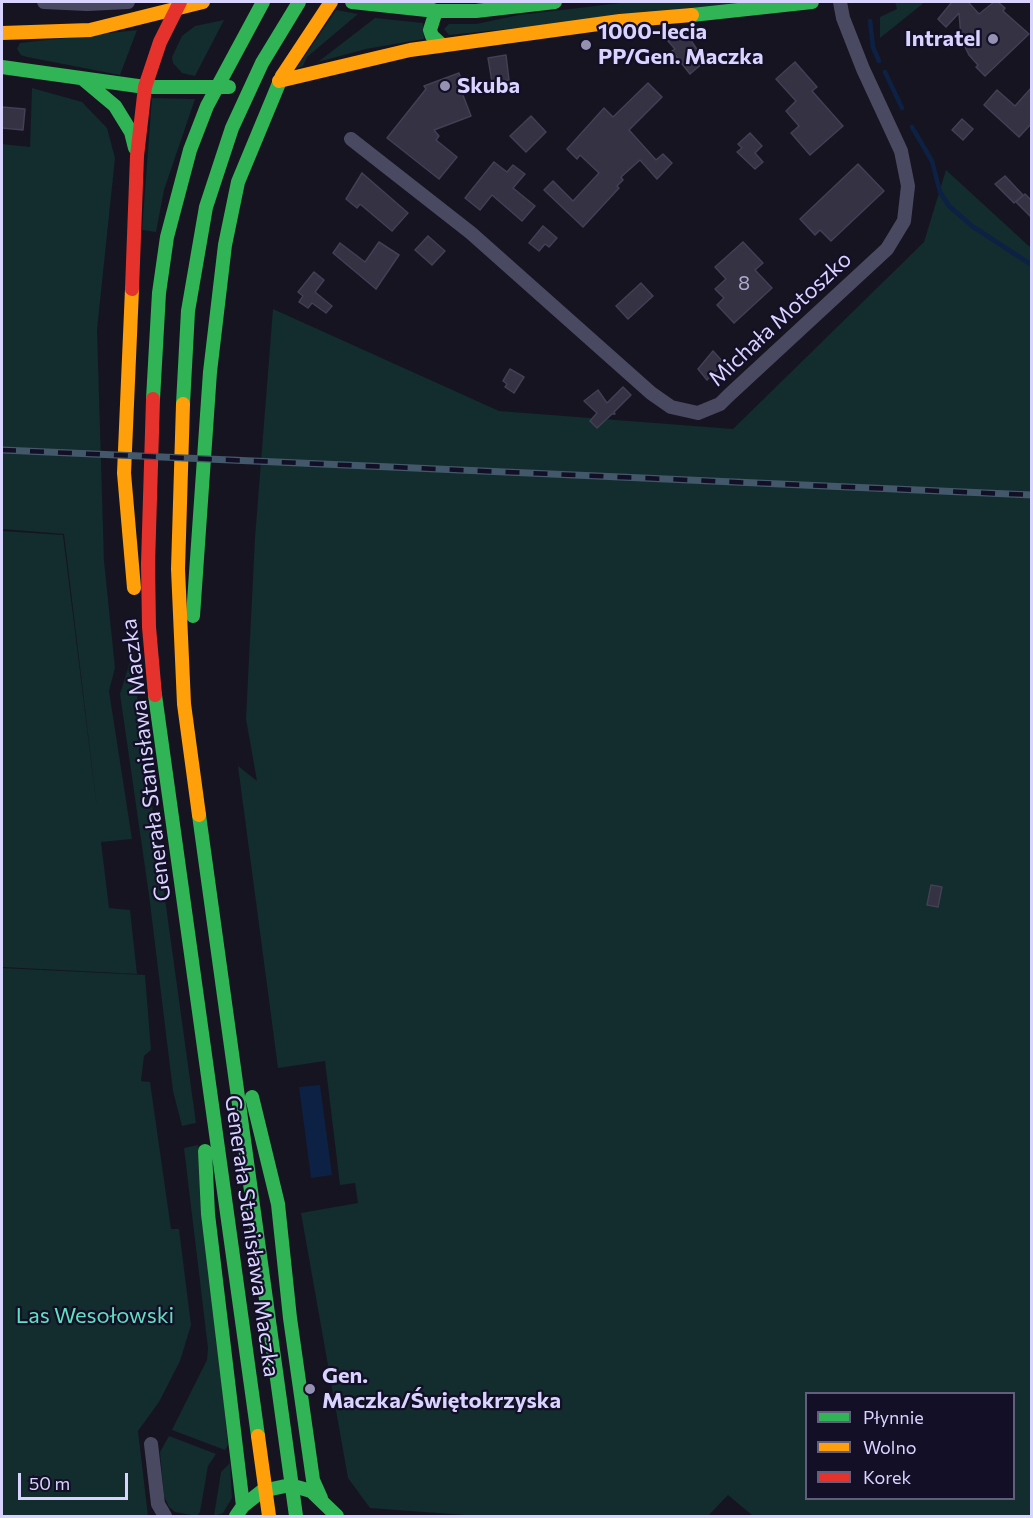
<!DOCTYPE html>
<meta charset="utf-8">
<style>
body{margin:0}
#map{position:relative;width:1033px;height:1518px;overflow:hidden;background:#161421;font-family:Commissioner,sans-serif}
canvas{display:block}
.frame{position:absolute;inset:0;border:3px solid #d9d4ff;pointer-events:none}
.legend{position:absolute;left:805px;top:1392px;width:210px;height:108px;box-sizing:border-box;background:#130f26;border:2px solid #625e7d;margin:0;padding:8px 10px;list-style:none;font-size:18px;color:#d9d4ff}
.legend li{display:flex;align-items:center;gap:12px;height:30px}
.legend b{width:30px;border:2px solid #625e7d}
.scale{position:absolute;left:18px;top:1473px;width:110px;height:27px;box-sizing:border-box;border:3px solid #d9d4ff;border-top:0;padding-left:8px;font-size:18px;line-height:21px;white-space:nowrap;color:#d9d4ff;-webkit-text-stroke:4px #130f26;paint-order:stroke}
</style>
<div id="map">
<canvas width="1033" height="1518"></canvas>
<div class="frame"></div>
<ul class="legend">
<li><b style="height:8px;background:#30b455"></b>Płynnie</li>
<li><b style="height:8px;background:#ff9f0a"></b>Wolno</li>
<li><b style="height:8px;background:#e5322d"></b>Korek</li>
</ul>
<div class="scale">50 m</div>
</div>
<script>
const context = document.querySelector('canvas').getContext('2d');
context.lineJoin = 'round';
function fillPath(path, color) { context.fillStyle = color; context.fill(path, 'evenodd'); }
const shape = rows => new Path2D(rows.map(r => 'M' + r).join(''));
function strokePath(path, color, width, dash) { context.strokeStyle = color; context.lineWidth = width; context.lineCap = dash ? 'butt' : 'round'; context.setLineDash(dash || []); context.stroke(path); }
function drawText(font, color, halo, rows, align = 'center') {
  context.font = font + ' Commissioner,sans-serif'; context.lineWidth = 4.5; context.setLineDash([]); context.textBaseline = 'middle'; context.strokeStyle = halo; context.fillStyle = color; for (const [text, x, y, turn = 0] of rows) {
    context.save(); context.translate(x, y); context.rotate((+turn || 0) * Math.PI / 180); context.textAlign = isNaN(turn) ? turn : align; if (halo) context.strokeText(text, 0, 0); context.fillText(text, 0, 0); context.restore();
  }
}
fillPath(shape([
 [629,2,770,2,449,35,444,29,449,24,476,24,519,15],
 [895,2,925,2,880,38,880,17,897,9],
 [336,10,358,14,307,57,303,66,296,69],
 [375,18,423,23,424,39,366,49,318,62],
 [224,20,195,76,182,73,173,63,172,57,182,36,195,26],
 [137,30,120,75,27,57,21,55,17,49,20,43],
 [32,88,82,102,107,128,115,158,97,330,104,561,115,668,109,691,132,839,101,842,109,908,130,910,137,974,2,967,2,531,63,535,97,808,64,534,2,529,2,144,30,147],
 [152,98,195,99,164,190,156,232,142,230],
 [946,170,1031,248,1031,1516,753,1516,728,1495,708,1516,478,1516,370,1508,348,1478,301,1213,358,1203,355,1183,340,1185,325,1061,278,1068,238,766,257,781,246,719,255,538,273,309,499,411,733,429,924,242],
 [806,1394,1014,1394,1014,1498,806,1498],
 [134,649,136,689,196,1123,182,1126,173,1091,149,895,120,694],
 [2,968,145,975,151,1050,144,1056,141,1081,150,1082,171,1229,179,1229,191,1325,180,1361,159,1402,138,1431,148,1516,2,1516],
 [198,1145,228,1445,225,1450,172,1430,207,1360,208,1348,184,1148],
 [169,1436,216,1454,208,1466,200,1512,197,1516,175,1512,169,1507,164,1496,160,1452],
 [230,1463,232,1498,223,1513,214,1516,221,1472]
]), '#132c2d');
fillPath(shape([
 [320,1085,332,1175,311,1178,299,1087]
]), '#0d2144');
strokePath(shape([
 [870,21,873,47,879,61],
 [885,72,902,108],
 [912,127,932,161,940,192,949,206,972,226,1032,265]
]), '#0d2144', 4.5);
const building = shape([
 [952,2,970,2,969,3,979,14,994,2,998,2,1005,8,1003,11,1029,34,985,76,976,67,978,65,969,55,964,45,966,43,961,37,959,13,946,27,938,19,952,2],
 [683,29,705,61,690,74,672,51,675,49,668,41,683,29],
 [506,55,509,80,492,82,488,58,506,55],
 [795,62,817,87,812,91,843,126,810,155,791,133,799,126,786,111,796,101,776,79,795,62],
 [459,73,464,89,461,90,471,116,434,130,439,136,436,140,457,157,439,179,387,138,426,89,424,86,459,73],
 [648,83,662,97,629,130,656,160,663,154,672,163,657,179,640,160,621,177,623,180,617,186,619,188,583,227,544,190,553,181,573,201,599,173,580,155,577,159,567,149,604,108,613,117,648,83],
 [1032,87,1032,123,1019,137,984,105,997,90,1015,106,1032,87],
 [2,107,25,109,23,130,2,128,2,107],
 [531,116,546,132,526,152,510,136,531,116],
 [962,119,973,129,963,140,952,130,962,119],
 [750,133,762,146,755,153,763,162,755,169,737,152,742,148,738,144,750,133],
 [494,162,507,172,513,165,525,174,513,188,535,206,522,221,492,195,480,210,465,198,494,162],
 [858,164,884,191,831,241,820,230,815,235,800,219,858,164],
 [362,173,408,213,392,231,360,204,357,208,346,199,362,173],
 [1005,176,1023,195,1014,203,995,184,1005,176],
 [1025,194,1032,201,1032,218,1016,202,1025,194],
 [543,226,557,238,549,247,545,244,539,251,529,243,543,226],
 [428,236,445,251,432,265,415,250,428,236],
 [379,242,399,255,376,289,333,253,340,243,365,262,379,242],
 [743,242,763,263,755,270,772,288,734,323,717,305,724,298,715,289,726,279,715,267,743,242],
 [314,272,324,280,315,292,332,306,326,313,312,303,308,308,299,302,303,296,298,292,314,272],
 [641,283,653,296,628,319,616,306,641,283],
 [713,351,724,363,707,380,698,369,713,351],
 [510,369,524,377,514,393,505,387,507,384,503,381,510,369],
 [623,387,631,395,614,412,615,414,612,414,597,428,590,421,597,413,584,401,598,390,607,403,623,387],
 [931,885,942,887,938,907,927,905,931,885]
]);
fillPath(building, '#343243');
strokePath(building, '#433f54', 1.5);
strokePath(shape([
 [44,2,87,4,128,2],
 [351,139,471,233,651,393,671,407,698,413,720,404,728,396,887,249,904,221,908,186,901,151,863,69,843,18,840,2],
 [151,1444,158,1504,165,1516]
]), '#4a4962', 14);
strokePath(shape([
 [352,2,436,11,476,11,555,2],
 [410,2,436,11],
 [436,11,430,30,432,36,442,45],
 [692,15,812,2],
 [2,67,145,87,229,87],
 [84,80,115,106,131,132,135,148],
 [153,399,159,293,167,237,190,150,207,106,263,2],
 [183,404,188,311,206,207,232,128,262,63,299,2],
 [193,616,210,372,225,245,238,182,282,76],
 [155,695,258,1436],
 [199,815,296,1516],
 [252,1097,278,1204,290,1318,313,1480,321,1498],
 [205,1151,208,1214,243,1506],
 [236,1516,243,1506,262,1491,290,1485,311,1491,337,1516]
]), '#30b455', 14);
strokePath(shape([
 [2,33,90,30,203,2],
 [282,76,331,2],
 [279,81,410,50,620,21,692,15],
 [132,289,124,473,134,588],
 [183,404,178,569,184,704,199,815],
 [258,1436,269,1516]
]), '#ff9f0a', 14);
strokePath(shape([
 [132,289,137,156,145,87,160,42,180,2],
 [153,399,148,564,149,627,155,695]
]), '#e5322d', 14);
const rail = shape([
 [2,450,1032,495]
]);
strokePath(rail, '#43596b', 7);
strokePath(rail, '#130f26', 4.5, [14]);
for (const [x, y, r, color] of [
 [993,39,6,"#9591b1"],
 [586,45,6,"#9591b1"],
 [445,86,6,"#9591b1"],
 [310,1389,6,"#9591b1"]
]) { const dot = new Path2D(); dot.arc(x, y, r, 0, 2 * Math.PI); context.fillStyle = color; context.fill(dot); strokePath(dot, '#130f26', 2); }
drawText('20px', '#b0acd0', null, [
 ["8",744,283]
]);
drawText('bold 22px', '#d9d4ff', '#130f26', [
 ["1000-lecia",598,32],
 ["PP/Gen. Maczka",598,57],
 ["Intratel",981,39,"right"],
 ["Skuba",457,86],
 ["Gen.",322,1376],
 ["Maczka/Świętokrzyska",322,1401]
], 'left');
drawText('22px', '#d9d4ff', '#130f26', [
 ["Michała Motoszko",780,319,-43],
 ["Generała Stanisława Maczka",146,760,-97],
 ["Generała Stanisława Maczka",252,1236,82]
]);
drawText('22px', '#5fe0c0', '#130f26', [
 ["Las Wesołowski",95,1316]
]);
</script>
